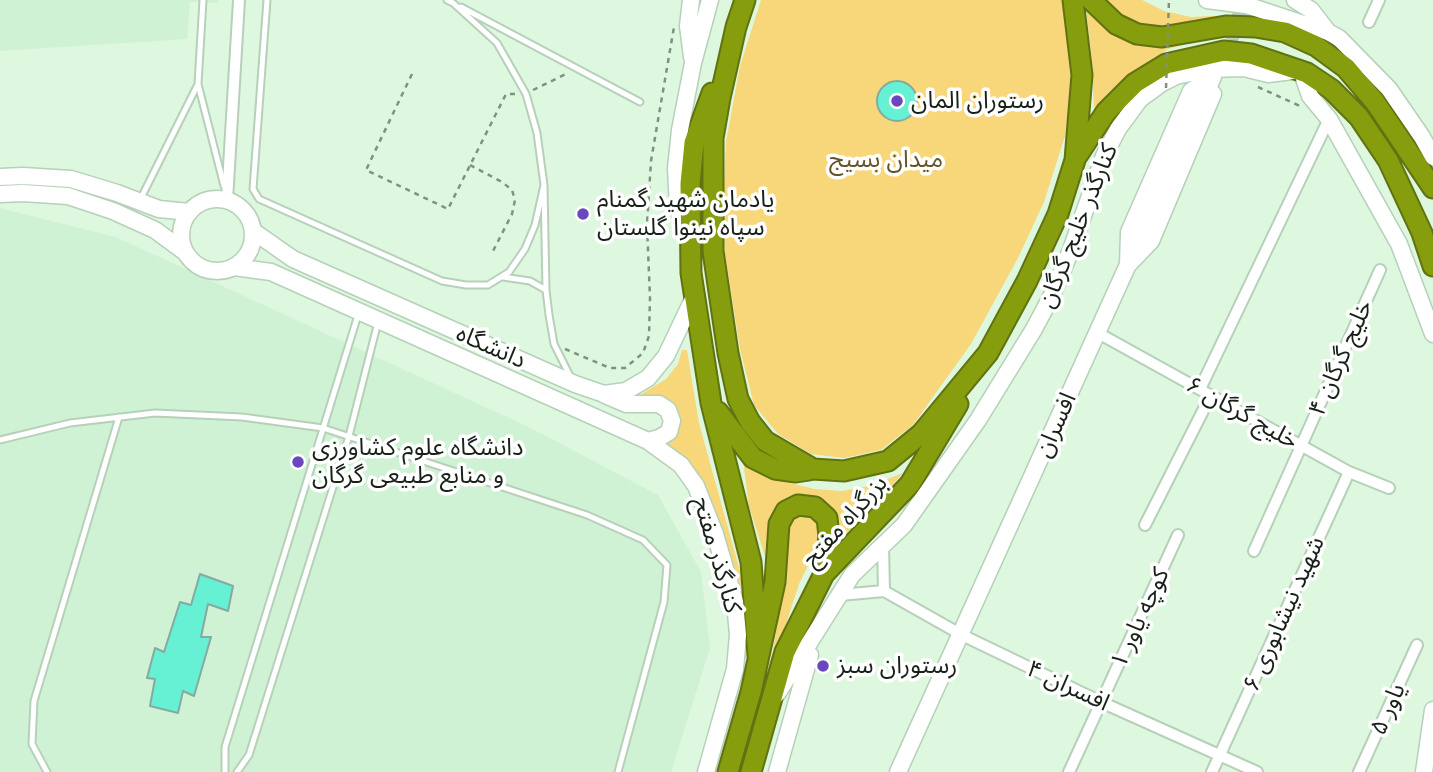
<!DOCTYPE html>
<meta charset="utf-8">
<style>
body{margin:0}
canvas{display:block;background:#def8e0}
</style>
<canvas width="1433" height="772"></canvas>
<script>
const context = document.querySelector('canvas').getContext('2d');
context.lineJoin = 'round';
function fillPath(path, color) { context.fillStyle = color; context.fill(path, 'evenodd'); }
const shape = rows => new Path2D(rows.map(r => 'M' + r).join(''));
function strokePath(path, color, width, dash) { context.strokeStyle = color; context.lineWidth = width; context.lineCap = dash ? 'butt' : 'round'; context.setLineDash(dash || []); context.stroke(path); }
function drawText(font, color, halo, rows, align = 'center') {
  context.font = font + ' Mulish,"Noto Sans Arabic",sans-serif'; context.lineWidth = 7; context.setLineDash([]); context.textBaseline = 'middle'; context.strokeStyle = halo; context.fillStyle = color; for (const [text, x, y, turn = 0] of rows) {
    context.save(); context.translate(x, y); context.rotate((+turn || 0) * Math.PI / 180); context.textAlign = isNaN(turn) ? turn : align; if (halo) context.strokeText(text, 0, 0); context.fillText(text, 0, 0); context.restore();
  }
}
fillPath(shape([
 [0,0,218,0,218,3,190,2,187,39,0,51],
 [0,208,116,237,533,429,658,495,701,572,710,648,671,772,0,772]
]), '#d0f2d4');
fillPath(shape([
 [761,0,1062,0,1073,85,1065,136,1044,202,1018,258,971,344,913,425,881,450,844,458,811,454,778,434,754,405,740,349,725,254,723,209,726,142,740,66],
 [1101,0,1142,0,1164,11,1191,17,1232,15,1230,18,1156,29,1133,23,1114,13],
 [1086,9,1114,33,1156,46,1183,45,1168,49,1130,75,1108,93,1094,111,1092,60],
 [682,350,687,350,699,423,743,582,748,641,742,682,745,640,740,585,710,497,699,476,682,457,664,442,678,417,635,398,666,379,678,364],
 [742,453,767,472,789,483,815,489,842,491,869,486,903,473,865,516,839,539,837,520,780,504,769,519,767,538,770,572,749,506],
 [808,513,816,519,822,529,820,541,799,584,777,652,754,734,750,734,773,650,786,573,784,538,790,518]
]), '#f7d779');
const building = shape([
 '877 101a20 20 0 1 1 40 0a20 20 0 1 1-40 0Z',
 [200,574,233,586,228,611,208,604,201,637,211,637,194,696,183,691,178,713,150,706,155,679,147,678,155,648,164,652,180,602,191,605,200,574]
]);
fillPath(building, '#66f1d4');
strokePath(building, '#85aaa0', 2);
strokePath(shape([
 [1220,62,1247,0]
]), '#b6cdb8', 16, [16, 8]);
const lane = shape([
 [203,0,198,84,224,186],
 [267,0,253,189,259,199,442,281,466,285,488,285,509,272,525,249,535,225,544,185],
 [447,0,453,3,497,43,526,94,537,133,544,185,546,290,549,315,554,344,570,376],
 [461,7,640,102],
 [140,200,198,84],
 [503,277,530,281,546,290],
 [0,440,70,423,155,413,242,417,323,428,587,515,643,540,667,565,664,602,618,772],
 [47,772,32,744,34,701,119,417],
 [225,772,225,747,358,315],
 [237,772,249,755,349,436,378,322]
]);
const street = shape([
 [1369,22,1379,0],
 [227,200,239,0],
 [1098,333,1349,472,1389,488],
 [1200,389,1329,119],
 [1145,525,1211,395],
 [883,545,884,591],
 [1254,551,1380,270],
 [884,591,962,635,1101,702,1257,772],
 [840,595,884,591],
 [1069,772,1178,535],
 [1212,772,1349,472],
 [1359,772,1417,645]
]);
const secondary = shape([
 [691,0,688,26,692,57],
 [1207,0,1246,5,1328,32,1339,38,1389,89,1422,137,1433,157],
 [1295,0,1311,10,1328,32],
 [1199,86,1207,87,1213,94,1151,241,1128,265,1129,232,1191,91,1199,86],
 [0,177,23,176,71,179,117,193,159,209,189,212],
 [0,194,23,193,68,196,113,211,155,230,185,252],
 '181 235a36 36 0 1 1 72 0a36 36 0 1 1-72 0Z',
 [253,231,293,259,575,384,604,394,626,391,648,378,666,356,695,295],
 [687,234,678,208,676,168,680,130,693,63,710,0],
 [234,267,271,272,648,441,681,465,696,486,715,534,735,602,738,635,735,669,706,772],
 [605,395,626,404,659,404,668,410,672,421,669,432,659,438,648,441],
 [777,694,852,575,904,525,978,420,1034,329,1052,295,1071,250,1104,156,1118,129,1140,99,1162,83,1176,76,1211,69,1244,68,1268,74,1301,70,1310,96,1329,119,1399,244,1433,334],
 [777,772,810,655],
 [898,772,1213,77],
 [1424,772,1433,710]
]);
const highway = shape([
 [745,0,736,27,720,98,713,138,713,251,728,353,738,399,750,422,765,441,813,469,844,471,888,461,921,434,988,353,1027,281,1058,214,1075,160,1082,75,1073,0],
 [1091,0,1116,24,1137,34,1162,37,1226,26,1255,27,1285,32,1316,46,1346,68,1375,102,1433,188],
 [712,93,694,143,690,184,691,273,711,403,751,562,758,656],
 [1077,156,1106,112,1135,83,1166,64,1224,51,1251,54,1307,73,1331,89,1359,117,1388,160,1422,233,1433,266],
 [718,412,753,458,775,469,796,472,809,470],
 [728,772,751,692,775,582,779,524,786,511,798,505,815,507,827,518,829,536,824,574],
 [751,772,785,652,824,574,910,484,958,404]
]);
strokePath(lane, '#b6d0b9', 9);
strokePath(street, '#b6d0b9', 14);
strokePath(secondary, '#b6d0b9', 19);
strokePath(highway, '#607211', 23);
strokePath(shape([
 [412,74,366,170,448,209,506,94,517,94],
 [1258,87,1300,106],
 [533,90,568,73],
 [470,165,502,182,512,190,515,200,512,214,492,253],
 [565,349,610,368,625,368,643,353,649,336,650,298,647,225,651,161,674,27]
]), '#7f9180', 2.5, [5, 5]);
strokePath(lane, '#fff', 5);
strokePath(street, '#fff', 10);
strokePath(secondary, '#fff', 16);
strokePath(highway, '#869d0d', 19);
strokePath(shape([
 [1166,88,1169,0]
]), '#7f9180', 2.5, [5, 5]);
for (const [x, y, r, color] of [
 [897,101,7,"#6b47bf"],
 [583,214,7,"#6b47bf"],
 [298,462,7,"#6b47bf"],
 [823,666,7,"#6b47bf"]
]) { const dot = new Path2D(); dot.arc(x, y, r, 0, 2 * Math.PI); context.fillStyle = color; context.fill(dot); strokePath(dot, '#fff', 2.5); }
drawText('24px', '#182119', '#fff', [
 ["رستوران المان",911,101],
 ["یادمان شهید گمنام",597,200],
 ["سپاه نینوا گلستان",597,228],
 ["دانشگاه علوم کشاورزی",312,448],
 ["و منابع طبیعی گرگان",312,476],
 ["رستوران سبز",837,666]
], 'left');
drawText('24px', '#625329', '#fff', [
 ["میدان بسیج",886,160]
]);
drawText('24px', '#182119', '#fff', [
 ["کنارگذر خلیج گرگان",1078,226,-68],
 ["دانشگاه",491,347,24],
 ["خلیج گرگان ۴",1341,358,-66],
 ["خلیج گرگان ۶",1242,413,29],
 ["افسران",1056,425,-66],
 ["بزرگراه مفتح",845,521,-48],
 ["کنارگذر مفتح",717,555,74],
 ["شهید نیشابوری ۶",1284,614,-66],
 ["کوچه یاور ۱",1140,618,-65],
 ["افسران ۴",1068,686,25],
 ["یاور ۵",1388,709,-66]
]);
</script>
